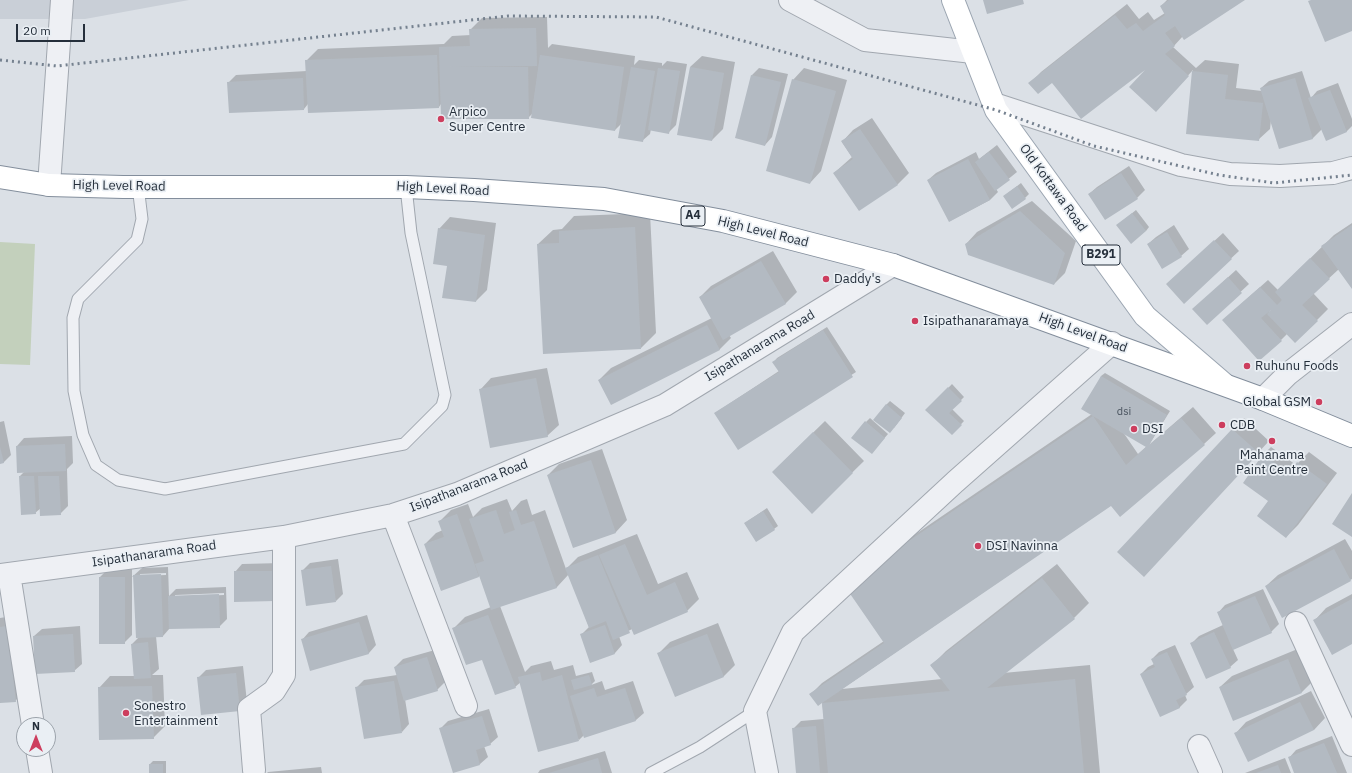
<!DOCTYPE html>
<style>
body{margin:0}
#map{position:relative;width:1352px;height:773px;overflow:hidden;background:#dbe0e6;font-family:"IBM Plex Sans",sans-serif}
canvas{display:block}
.north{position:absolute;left:16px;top:717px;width:40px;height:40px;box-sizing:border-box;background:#eaeff4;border:1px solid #9ba2aa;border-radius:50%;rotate:0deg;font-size:11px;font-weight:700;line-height:16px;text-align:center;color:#252f3b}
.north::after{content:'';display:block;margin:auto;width:14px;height:18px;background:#cd3e5e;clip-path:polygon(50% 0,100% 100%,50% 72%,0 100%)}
.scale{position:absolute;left:16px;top:24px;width:69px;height:18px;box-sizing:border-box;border:2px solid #252f3b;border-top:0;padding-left:5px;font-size:12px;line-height:14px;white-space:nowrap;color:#252f3b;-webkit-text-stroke:3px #eaeff4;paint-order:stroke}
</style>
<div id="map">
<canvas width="1352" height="773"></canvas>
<div class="north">N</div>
<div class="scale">20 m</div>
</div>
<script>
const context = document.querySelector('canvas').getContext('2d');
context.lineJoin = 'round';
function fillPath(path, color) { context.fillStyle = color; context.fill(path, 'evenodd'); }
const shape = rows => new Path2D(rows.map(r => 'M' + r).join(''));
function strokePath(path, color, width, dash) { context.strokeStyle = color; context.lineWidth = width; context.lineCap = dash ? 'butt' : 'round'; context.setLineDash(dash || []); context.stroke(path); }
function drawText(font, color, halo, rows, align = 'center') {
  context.font = font + ' "IBM Plex Sans",sans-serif'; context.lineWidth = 3.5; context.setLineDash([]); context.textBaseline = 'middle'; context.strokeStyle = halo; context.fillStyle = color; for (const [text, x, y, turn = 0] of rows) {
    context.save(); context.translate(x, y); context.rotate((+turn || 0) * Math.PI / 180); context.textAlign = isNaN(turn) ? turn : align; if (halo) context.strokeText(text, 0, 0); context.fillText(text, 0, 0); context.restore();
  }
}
fillPath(shape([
 [0,0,189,0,85,19,0,19]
]), '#c9cfd7');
fillPath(shape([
 [0,242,35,244,30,365,0,364]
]), '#c3d0bc');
fillPath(shape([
 [1167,0,1243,0,1183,36,1173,47,1196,68,1205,60,1239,64,1236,88,1262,91,1261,88,1269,81,1302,71,1311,98,1317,91,1338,83,1352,119,1352,126,1346,132,1322,129,1313,138,1280,148,1271,120,1270,129,1258,140,1187,133,1193,70,1163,103,1149,67,1052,82,1030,83,1041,72,1127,4,1139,19,1148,12,1154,20,1165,13,1161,6],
 [547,17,548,48,552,44,635,56,634,65,639,60,662,63,662,66,667,61,687,64,676,125,669,132,651,129,650,134,642,141,622,123,615,130,532,114,528,118,441,104,439,107,308,104,304,109,230,112,228,83,236,75,307,71,306,61,318,49,444,44,452,36,471,35,470,30,482,18],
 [702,56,735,62,723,129,712,140,690,67],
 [759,68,788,74,772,137,765,145,752,75],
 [804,68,847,80,821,171,810,183,793,80],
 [872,118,909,173,898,184,859,210,834,173,852,157,842,142,853,130],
 [997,145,1017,172,996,189,998,192,990,200,950,221,928,180,936,173,976,152,979,159],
 [1129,166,1145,190,1137,198,1105,219,1089,194,1097,187],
 [1021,183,1029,194,1025,198,1008,193],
 [1032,201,1076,241,1065,273,1054,284,966,244,977,232],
 [1136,210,1149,227,1146,231,1121,222],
 [650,213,656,333,641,348,538,244,553,230,562,229,574,216],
 [450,217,496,223,487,290,476,301,439,229],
 [1352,223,1352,288,1339,269,1313,293,1328,309,1317,320,1287,334,1281,340,1223,320,1268,280,1278,290,1334,235],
 [1276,306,1270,312,1269,310],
 [1174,225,1189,249,1181,256,1162,268,1148,244,1156,237],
 [1223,233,1239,251,1184,302,1175,277],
 [773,251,797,292,785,304,729,335,731,338,719,350,599,380,611,368,712,318,700,297,711,286],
 [1236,270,1249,284,1207,323,1201,302],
 [827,327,856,372,738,448,715,413,779,371,774,362,777,358],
 [547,368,559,425,547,436,480,390,491,378],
 [1105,373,1170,411,1149,445,1193,407,1216,433,1204,444,1111,505,842,689,942,679,931,666,946,651,1057,564,1089,603,1074,618,1003,673,1090,665,1100,773,797,773,793,729,801,721,824,719,822,702,811,694,822,683,884,641,857,574,1092,414,1101,376],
 [1123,432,1147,446,1138,454],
 [952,384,964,397,952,409,964,421,952,434,927,410],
 [890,401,905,413,894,428,886,405],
 [870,418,888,434,875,449,866,422],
 [1244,418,1269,441,1155,564,1119,552],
 [4,421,11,455,3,463,0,463,0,422],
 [825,421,864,461,812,512,784,461],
 [72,436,73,463,67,469,68,506,60,514,41,508,35,513,20,476,24,472,17,446,24,438],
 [1271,447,1296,465,1309,452,1337,473,1298,525,1286,537,1270,500,1263,455],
 [602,449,627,520,616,532,573,546,548,475,559,464],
 [507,499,512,511,521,501,527,499,532,515,545,510,566,569,578,557,637,534,658,584,687,572,699,599,687,611,634,634,632,629,619,636,622,645,615,653,591,662,581,635,589,627,569,574,557,587,500,606,525,672,531,666,551,661,554,670,573,665,576,676,592,672,595,681,591,685,602,681,605,690,633,681,644,713,636,720,584,737,584,735,579,740,521,682,515,687,482,658,454,628,465,617,491,607,480,576,441,590,425,544,436,533,443,530,440,521,451,510,468,504,473,517,482,508],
 [767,508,778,526,774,529,745,523],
 [1345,539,1352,551,1352,579,1350,580,1266,586,1278,575],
 [338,559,343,594,336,601,302,571,310,563],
 [282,563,282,593,235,572,242,564],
 [168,567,169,596,176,589,226,587,227,619,219,627,170,628,163,636,156,636,159,669,152,675,163,675,165,726,153,738,99,688,110,676,134,676,132,644,139,637,134,577,132,577,142,568],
 [166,573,166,575,140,576,140,574],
 [224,593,224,595,175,597,175,595],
 [108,569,132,569,132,635,124,643,100,577],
 [1263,589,1279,624,1271,632,1233,649,1238,660,1230,667,1191,644,1199,636,1223,625,1218,613,1225,605],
 [1352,594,1352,643,1315,620,1326,608],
 [18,615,27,689,15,701,0,702,0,618],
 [367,615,376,645,369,653,311,670,302,640,309,632],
 [718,623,735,665,724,676,676,696,658,654,670,642],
 [80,626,82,664,74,671,34,636,42,629],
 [1175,645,1194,687,1185,695,1187,700,1179,708,1141,674,1148,667,1154,664,1152,659,1159,652],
 [1300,648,1313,681,1302,692,1234,719,1220,687,1232,676],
 [435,650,445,682,437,690,405,699,409,724,402,732,356,688,364,680,397,675,395,667,403,659],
 [243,666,247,702,239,710,198,678,206,670],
 [1311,691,1325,718,1314,730,1235,734,1246,722],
 [489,709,498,737,490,744,484,746,488,757,480,764,454,772,440,729,448,721],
 [1332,736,1347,773,1295,773,1289,758,1296,750],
 [605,751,612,773,538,773,540,770],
 [1285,758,1291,773,1245,773],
 [153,761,166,761,166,773,150,773,150,764],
 [321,767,322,773,267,773,268,772]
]), '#0003');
fillPath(shape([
 [983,0,1023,0,1024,4,987,14],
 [1169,0,1245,0,1184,40,1175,26,1165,33,1175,46,1165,54,1189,76,1156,112,1129,87,1145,70,1081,119,1052,83,1038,94,1028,83,1115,15,1127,29,1136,23,1143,31,1165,15,1160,6],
 [1311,0,1352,0,1352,31,1325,42,1308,1],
 [536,28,537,66,449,67,528,67,529,119,441,119,439,47,470,46,469,29],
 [437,55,439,108,308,113,305,60],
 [540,55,624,67,615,131,531,118],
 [631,67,655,71,643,142,618,138],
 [690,67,724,73,712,141,677,135],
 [658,68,680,71,669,134,648,130],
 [1192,71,1228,75,1225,99,1263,103,1259,141,1186,134],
 [751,75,781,82,765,146,735,138],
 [303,78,304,110,229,113,227,82],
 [1295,78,1313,139,1279,149,1260,88],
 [792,79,836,91,810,184,766,171],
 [1330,90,1347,132,1326,141,1308,98],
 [860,129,898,185,859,211,833,173,853,159,841,141],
 [989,152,1010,180,995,191,975,162],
 [968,159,990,200,949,222,927,180],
 [1121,173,1138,199,1105,220,1088,194],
 [1017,186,1026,199,1012,209,1003,196],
 [1020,211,1065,253,1054,285,968,255,965,244],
 [1132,213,1146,231,1131,244,1116,225],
 [1352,225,1352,289,1321,246],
 [635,227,641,349,543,354,537,244,559,243,559,231],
 [438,228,485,235,476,302,442,298,447,266,433,264],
 [1167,232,1182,257,1162,269,1147,244],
 [1214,240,1232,259,1184,304,1166,284],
 [1310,258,1330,279,1302,305,1318,321,1295,343,1267,314,1271,310,1261,318,1282,341,1259,361,1222,320,1260,287,1277,305,1282,300,1275,292],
 [761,261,786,304,723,340,699,297],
 [1228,277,1242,293,1207,325,1192,309],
 [707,325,720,350,611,405,598,380],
 [823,330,853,377,738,450,714,413,779,372,772,362],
 [1101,376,1167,415,1149,445,1181,418,1205,445,1120,517,1111,506,822,703,950,691,930,665,1042,578,1075,619,987,688,1075,679,1084,773,828,773,822,703,818,706,809,694,884,643,844,585,1093,416,1126,465,1146,447,1081,409],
 [536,378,548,437,490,448,479,389],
 [948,387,962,401,949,413,962,425,952,435,925,410],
 [886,404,902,418,890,433,873,420],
 [865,421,885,438,872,454,851,438],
 [1232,429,1259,453,1144,577,1117,552],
 [813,432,853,473,812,514,772,472],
 [65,444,66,471,17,473,16,446],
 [0,447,4,463,0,464],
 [1263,454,1289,473,1297,462,1327,484,1286,538,1257,516,1268,501,1243,483],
 [591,460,616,533,573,548,547,475],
 [19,476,34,476,36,514,21,515],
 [38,476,59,476,61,515,40,516],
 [1352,493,1352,537,1332,524],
 [496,510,504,534,515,530,509,512,516,510,521,525,534,521,557,588,491,610,475,564,484,561,469,519],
 [763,511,775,530,756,542,744,523],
 [457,514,479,577,441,591,424,544,444,537,438,521],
 [625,544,647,595,675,582,688,612,634,635,599,555],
 [1334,549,1351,581,1282,618,1265,586],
 [598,555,630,633,613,640,606,621,589,628,565,568],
 [331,566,336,602,306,606,301,570],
 [234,571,274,571,275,601,234,602],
 [161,574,163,637,136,638,133,575],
 [99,577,125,577,125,644,99,644],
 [219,594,220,628,169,629,168,596],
 [1255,596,1272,633,1233,650,1217,612],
 [1352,599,1352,644,1332,655,1313,620],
 [488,615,516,688,495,695,482,660,466,665,452,628],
 [359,622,369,654,310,671,301,639],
 [605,625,615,654,590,663,580,634],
 [7,626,16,702,0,703,0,627],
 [1214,632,1231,668,1206,679,1190,643],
 [73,634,75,672,35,674,33,636],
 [707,634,724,677,675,697,657,653],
 [148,642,151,678,134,679,131,644],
 [1167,652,1187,695,1176,700,1180,708,1160,717,1140,674,1155,667,1151,659],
 [427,657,438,691,404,701,394,667],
 [1288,659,1302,693,1233,721,1219,687],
 [540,672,542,681,562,675,579,741,538,752,518,677],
 [236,673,240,711,201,715,197,677],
 [589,675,592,685,574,690,571,680],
 [394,681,402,733,364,739,355,687],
 [152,686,154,739,99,740,98,687],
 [594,688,597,697,625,688,636,721,584,738,570,696],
 [1300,702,1314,730,1248,762,1234,733],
 [482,716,491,745,476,750,480,765,453,773,439,728],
 [816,726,820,773,796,773,792,728],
 [1324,743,1337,773,1294,773,1288,757],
 [598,758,602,773,549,773],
 [149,764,163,764,163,773,149,773],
 [1278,765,1281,773,1256,773]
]), '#b3bac2');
const service = shape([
 [138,186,142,219,137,240,78,299,73,318,74,391,83,435,96,465,118,480,165,489,404,444,442,406,445,395,411,233,406,187],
 [651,773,700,747,755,711]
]);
const minor = shape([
 [790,0,865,40,973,52],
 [994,104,1181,165,1230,174,1280,176,1333,173,1352,168],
 [49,185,62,0],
 [1263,399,1288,374,1352,324],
 [393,515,466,706],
 [9,574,33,725],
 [0,575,284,537,393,515,457,494,665,405,893,265],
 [1296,623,1352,745],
 [1199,746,1211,773],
 [37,749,41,773],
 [254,770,249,709,274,691,284,675,284,537],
 [767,773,755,711,793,632,955,482,1112,343]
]);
const primary = shape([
 [953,0,996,110,1145,316,1224,384]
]);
const trunk = shape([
 [0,177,49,185,123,187,406,187,474,190,604,199,723,221,893,265,1263,399,1352,436]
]);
strokePath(service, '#a1a7af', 13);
strokePath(minor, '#a1a7af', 24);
strokePath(primary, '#9ba5b1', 24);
strokePath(trunk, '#838e9c', 24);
strokePath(service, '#eef0f4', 11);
strokePath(minor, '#eef0f4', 22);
strokePath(primary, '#fff', 22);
strokePath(trunk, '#fff', 22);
strokePath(shape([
 [0,60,57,66,508,16,656,17,996,110,1094,146,1219,175,1274,183,1352,175]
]), '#75818f', 3, [2, 4]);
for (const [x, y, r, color] of [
 [441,119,4,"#cd3e5e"],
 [826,279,4,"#cd3e5e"],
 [915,321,4,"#cd3e5e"],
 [1247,366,4,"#cd3e5e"],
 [1319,402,4,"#cd3e5e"],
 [1222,425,4,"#cd3e5e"],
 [1134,429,4,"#cd3e5e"],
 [1272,441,4,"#cd3e5e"],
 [978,546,4,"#cd3e5e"],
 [126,713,4,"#cd3e5e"]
]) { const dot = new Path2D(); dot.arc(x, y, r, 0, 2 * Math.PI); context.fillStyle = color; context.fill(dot); strokePath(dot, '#eaeff4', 1.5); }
drawText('11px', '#48525d', null, [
 ["dsi",1124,412]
]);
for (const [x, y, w] of [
 [693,216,24],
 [1101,255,38]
]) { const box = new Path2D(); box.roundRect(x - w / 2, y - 10, w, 20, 3); context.fillStyle = '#eaeff4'; context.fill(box); strokePath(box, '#252f3b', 1); }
drawText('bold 12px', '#252f3b', null, [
 ["A4",693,216],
 ["B291",1101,255]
]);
drawText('13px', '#252f3b', '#eaeff4', [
 ["Arpico",449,112],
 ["Super Centre",449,127],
 ["Daddy's",834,279],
 ["Isipathanaramaya",923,321],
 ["Ruhunu Foods",1255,366],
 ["Global GSM",1311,402,"right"],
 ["CDB",1230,425],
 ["DSI",1142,429],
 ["Mahanama",1272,455,"center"],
 ["Paint Centre",1272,470,"center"],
 ["DSI Navinna",986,546],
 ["Sonestro",134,706],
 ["Entertainment",134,721]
], 'left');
drawText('13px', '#252f3b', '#eaeff4', [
 ["High Level Road",119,186,1],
 ["Old Kottawa Road",1053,188,54],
 ["High Level Road",443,189,3],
 ["High Level Road",763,232,14],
 ["High Level Road",1083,333,20],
 ["Isipathanarama Road",760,346,-31],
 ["Isipathanarama Road",469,486,-21],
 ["Isipathanarama Road",154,554,-8]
]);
</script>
